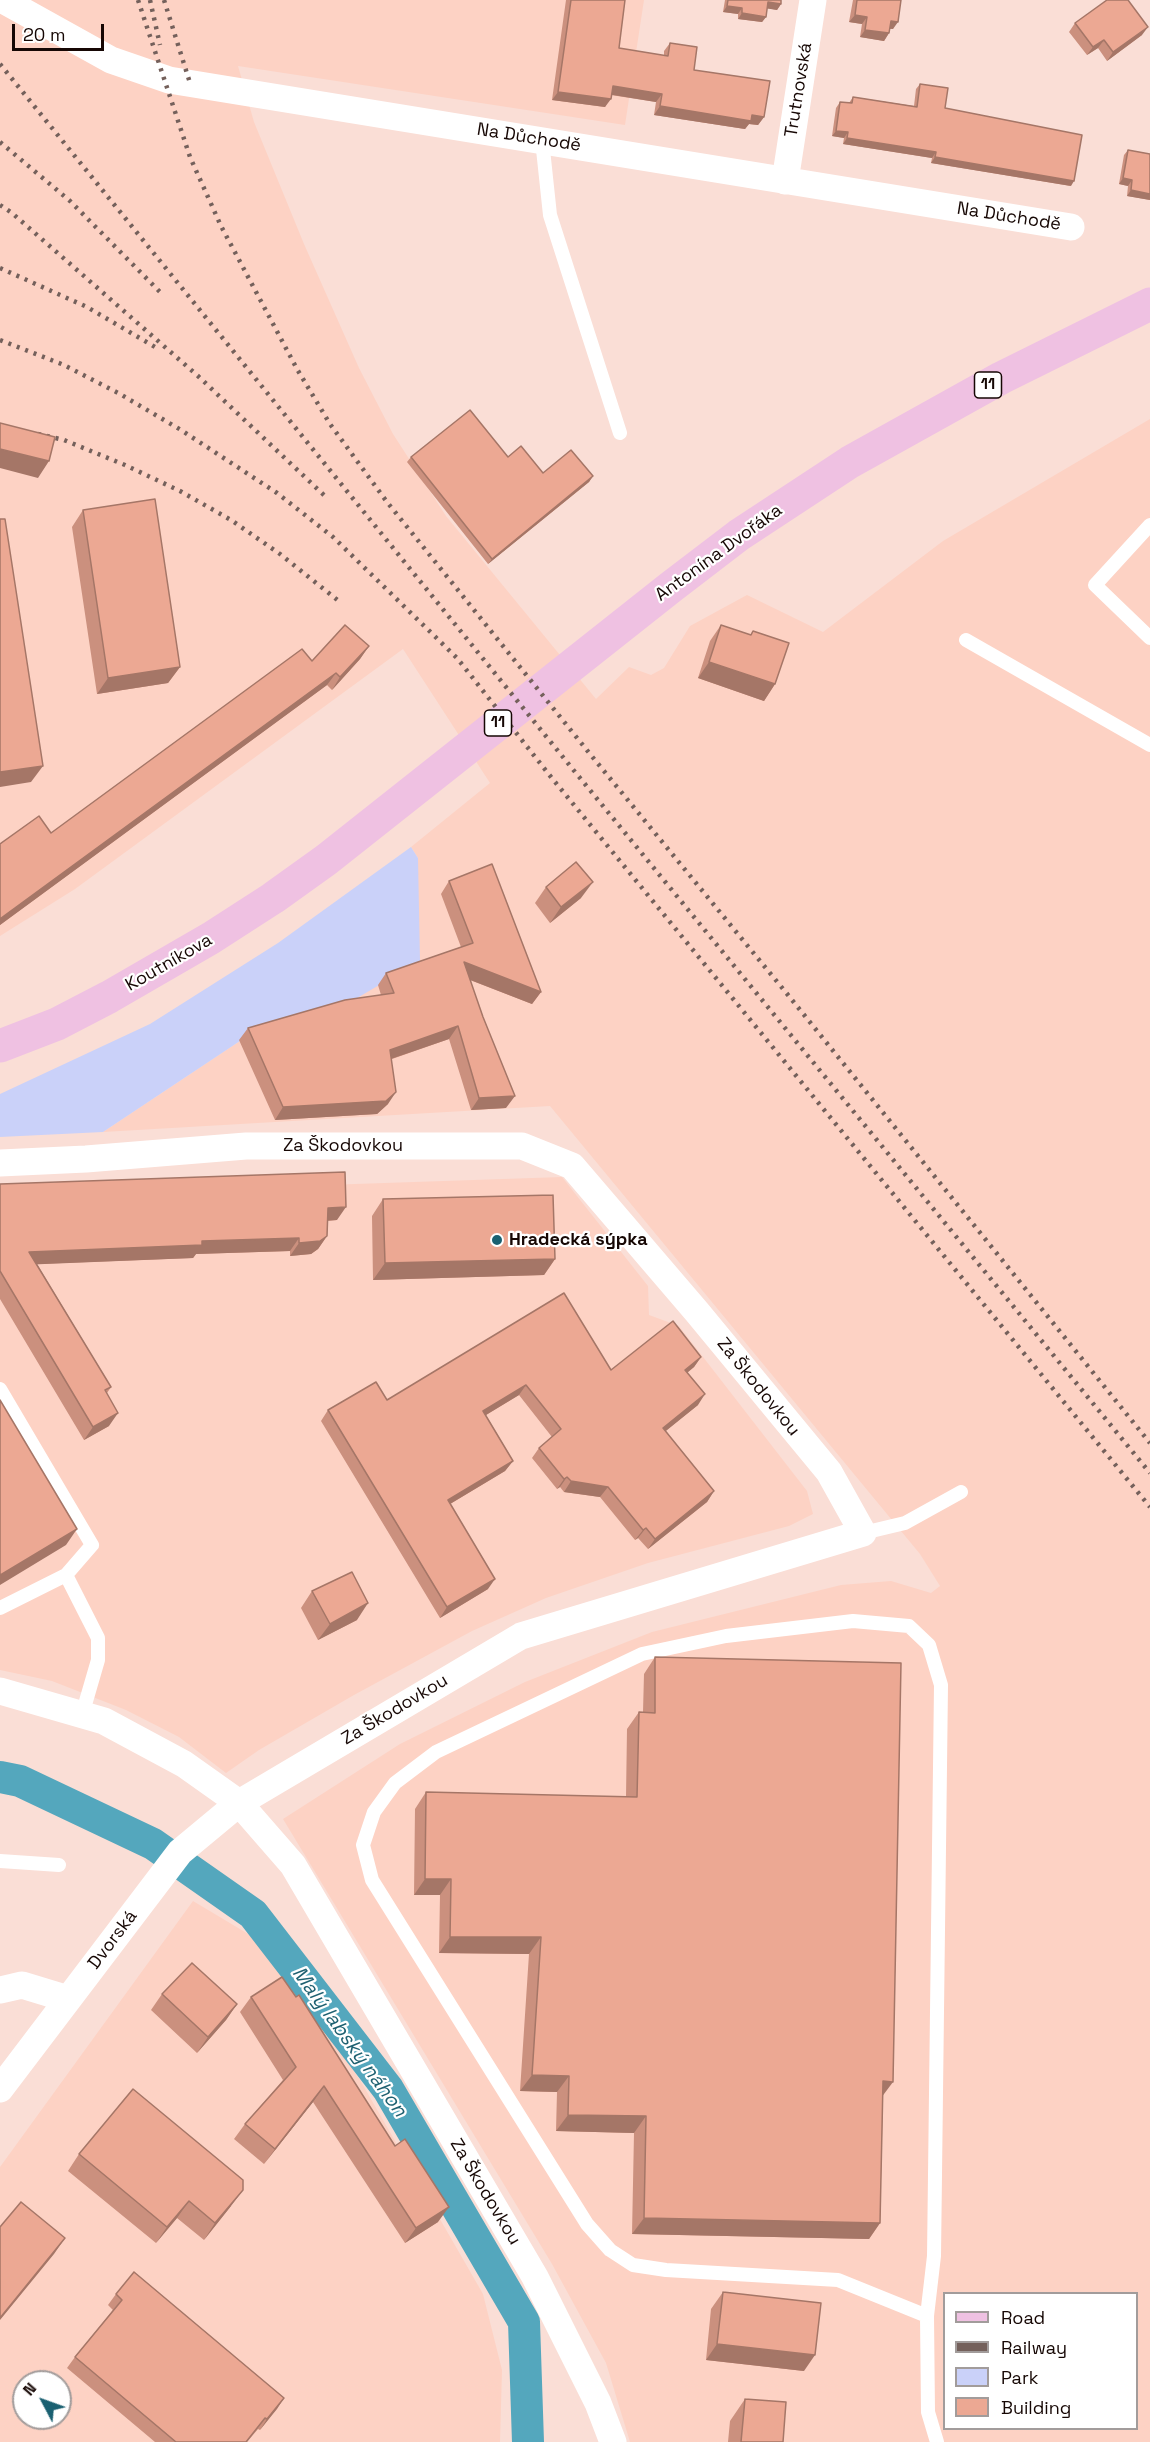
<!DOCTYPE html>
<meta charset="utf-8">
<style>
body{margin:0}
#map{position:relative;width:1150px;height:2442px;overflow:hidden;background:#faded6;font-family:"Space Grotesk",sans-serif}
canvas{display:block}
.legend{position:absolute;left:943px;top:2292px;width:195px;height:138px;box-sizing:border-box;background:#fff;border:2px solid #a29c9b;margin:0;padding:8px 10px;list-style:none;font-size:18px;color:#160704}
.legend li{display:flex;align-items:center;gap:12px;height:30px}
.legend b{width:30px;border:2px solid #a29c9b}
.north{position:absolute;left:12px;top:2370px;width:60px;height:60px;box-sizing:border-box;background:#fff;border:2px solid #a29c9b;border-radius:50%;rotate:311deg;font-size:16px;font-weight:700;line-height:24px;text-align:center;color:#160704}
.north::after{content:'';display:block;margin:auto;width:21px;height:27px;background:#1a6071;clip-path:polygon(50% 0,100% 100%,50% 72%,0 100%)}
.scale{position:absolute;left:12px;top:24px;width:92px;height:27px;box-sizing:border-box;border:3px solid #160704;border-top:0;padding-left:8px;font-size:18px;line-height:21px;white-space:nowrap;color:#160704;-webkit-text-stroke:4px #fff;paint-order:stroke}
</style>
<div id="map">
<canvas width="1150" height="2442"></canvas>
<ul class="legend">
<li><b style="height:8px;background:#efc1e2"></b>Road</li>
<li><b style="height:8px;background:#74605b"></b>Railway</li>
<li><b style="height:16px;background:#cad1f9"></b>Park</li>
<li><b style="height:16px;background:#eca893"></b>Building</li>
</ul>
<div class="north">N</div>
<div class="scale">20 m</div>
</div>
<script>
const context = document.querySelector('canvas').getContext('2d');
context.lineJoin = 'round';
function fillPath(path, color) { context.fillStyle = color; context.fill(path, 'evenodd'); }
const shape = rows => new Path2D(rows.map(r => 'M' + r).join(''));
function strokePath(path, color, width, dash) { context.strokeStyle = color; context.lineWidth = width; context.lineCap = dash ? 'butt' : 'round'; context.setLineDash(dash || []); context.stroke(path); }
function drawText(font, color, halo, rows, align = 'center') {
  context.font = font + ' "Space Grotesk",sans-serif'; context.lineWidth = 4.5; context.setLineDash([]); context.textBaseline = 'middle'; context.strokeStyle = halo; context.fillStyle = color; for (const [text, x, y, turn = 0] of rows) {
    context.save(); context.translate(x, y); context.rotate((+turn || 0) * Math.PI / 180); context.textAlign = isNaN(turn) ? turn : align; if (halo) context.strokeText(text, 0, 0); context.fillText(text, 0, 0); context.restore();
  }
}
fillPath(shape([
 [0,0,644,0,625,125,238,66,254,122,304,244,359,368,393,434,446,516,596,699,629,667,651,675,664,668,690,626,747,595,823,632,943,541,1150,419,1150,2442,630,2442,606,2363,552,2264,283,1819,400,1744,525,1682,652,1632,841,1585,891,1581,931,1593,940,1586,920,1554,550,1106,103,1132,243,1039,418,858,411,847,490,783,403,649,75,889,0,936],
 [944,2294,1136,2294,1136,2428,944,2428],
 [562,1177,648,1286,649,1315,679,1326,807,1491,813,1514,789,1526,648,1563,546,1598,472,1631,354,1695,259,1750,226,1773,179,1737,126,1710,52,1681,0,1670,0,1196],
 [193,1901,265,1944,360,2080,483,2294,502,2370,500,2442,0,2442,0,2167],
 [24,2382,60,2382,60,2418,24,2418]
]), '#fdd2c4');
fillPath(shape([
 [411,847,418,858,420,961,330,1014,243,1039,103,1132,0,1137,0,1094,150,1024,278,943]
]), '#cad1f9');
strokePath(shape([
 [0,1777,20,1781,153,1844,253,1914,388,2089,524,2322,528,2442]
]), '#54a7bd', 32);
strokePath(shape([
 [542,140,550,215,620,433],
 [1150,525,1095,585,1150,638],
 [966,640,1150,745],
 [0,1389,92,1545,66,1575],
 [863,1533,905,1523,961,1492],
 [0,1608,66,1575,98,1638,98,1660,82,1715],
 [0,1861,59,1865],
 [927,2316,838,2280,666,2270,633,2265,610,2250,587,2224,372,1880,363,1845,374,1812,395,1783,436,1752,642,1654,726,1636,853,1621,909,1626,929,1645,941,1685,934,2256,927,2316,928,2412,937,2442]
]), '#fff', 14);
strokePath(shape([
 [3,0,111,60,169,80,1071,227],
 [785,181,813,0],
 [0,1163,86,1159,246,1146,522,1146,572,1166,697,1312,829,1472,863,1533,521,1636,239,1803,180,1852,0,2089],
 [0,1691,104,1721,184,1764,239,1803,293,1865,535,2277,598,2403,613,2442],
 [0,1990,22,1985,68,1999]
]), '#fff', 27);
strokePath(shape([
 [0,1046,57,1024,109,997,211,938,273,898,326,860,671,587,739,535,850,462,1001,378,1150,304]
]), '#efc1e2', 33);
strokePath(shape([
 [138,0,190,157,221,226,297,369,330,424,387,502,590,754,788,995,1150,1443],
 [150,0,160,45],
 [164,0,190,83],
 [0,64,571,767,1150,1473],
 [0,142,70,201,162,294],
 [0,205,12,213,198,376,326,497],
 [0,268,87,307,155,347],
 [0,340,64,365,120,394,181,430,277,493,333,537,457,658,551,777,1150,1507],
 [38,434,64,440,125,465,180,491,231,520,280,554,340,602]
]), '#74605b', 4.5, [3, 6]);
fillPath(shape([
 [566,0,625,0,619,48,664,56,664,51,670,43,694,70,764,117,758,125,749,124,745,129,654,115,656,102,611,95,605,107,552,100],
 [725,0,781,0,781,4,777,10,767,8,766,17,762,22,738,19,738,14,723,12],
 [853,0,901,0,893,29,890,29,889,33,884,41,860,37,862,24,849,22],
 [1075,23,1142,35,1107,61,1098,48,1087,55,1069,32],
 [920,84,945,108,1071,186,931,163,932,158,843,144,844,138,832,136,836,108,840,102,849,103,853,97,914,106,916,89],
 [1128,150,1150,200,1127,196,1128,186,1119,184,1124,155],
 [411,457,508,457,543,473,593,476,589,482,488,564,407,462],
 [83,510,180,667,168,683,97,694,72,527],
 [721,625,750,635,753,631,775,684,764,701,698,678,710,641],
 [369,646,360,659,332,690,327,685,0,925,0,844,51,833,312,661],
 [449,881,541,992,532,1004,470,980,506,1108,471,1110,449,1039,392,1059,388,1104,377,1114,275,1120,239,1040,248,1028,381,995,378,985,386,973,461,947,441,894],
 [546,887,581,898,550,923,535,903],
 [0,1184,337,1220,328,1221,327,1236,318,1249,311,1254,290,1256,290,1251,196,1254,193,1258,37,1264,111,1387,107,1393,109,1426,84,1440,0,1299],
 [383,1199,555,1259,544,1275,373,1280,372,1216],
 [701,1357,694,1367,687,1373,698,1405,665,1431,714,1491,707,1502,648,1549,638,1538,635,1540,600,1497,564,1492,560,1487,557,1489,532,1458,539,1448,552,1437,519,1395,486,1415,513,1461,505,1471,450,1504,488,1589,440,1618,321,1421,328,1410,387,1400,611,1370],
 [312,1591,357,1620,318,1640,301,1608],
 [655,1657,883,2096,880,2223,869,2239,632,2234,634,2133,556,2131,557,2092,520,2091,529,1954,439,1953,440,1895,414,1895,415,1809,426,1792,626,1797,627,1729,639,1712,643,1712,644,1674],
 [162,1994,237,2004,226,2020,197,2053,151,2010],
 [251,1997,438,2222,405,2243,313,2102,264,2164,234,2139,245,2124,283,2080,240,2012],
 [79,2154,231,2206,204,2240,177,2218,156,2243,68,2171],
 [723,2292,804,2371,706,2360,711,2309],
 [116,2294,284,2398,260,2430,258,2429,247,2442,155,2442,67,2368,75,2357,113,2310,108,2305],
 [745,2399,783,2442,728,2442,730,2421]
]), '#cb907e');
fillPath(shape([
 [768,2,781,4,777,10,764,8],
 [727,6,742,8,738,14,723,12],
 [742,13,766,17,762,22,738,19],
 [855,15,867,17,862,24,849,22],
 [891,21,898,22,893,29,886,28],
 [1148,27,1142,35,1107,61,1113,52],
 [865,30,889,33,884,41,860,37],
 [1104,40,1098,48,1087,55,1093,47],
 [613,86,662,94,656,102,607,94],
 [558,92,611,99,605,107,552,100],
 [660,106,752,115,764,117,758,125,749,124,745,129,654,115],
 [836,131,848,132,844,138,832,136],
 [847,138,936,152,932,158,843,144],
 [935,157,1074,181,1071,186,931,163],
 [1123,178,1132,180,1128,186,1119,184],
 [1131,190,1150,194,1150,200,1127,196],
 [0,449,49,461,38,478,0,468],
 [593,476,589,482,488,564,492,559],
 [369,646,360,659,332,690,340,677],
 [709,662,775,684,764,701,698,678],
 [180,667,168,683,97,694,108,678],
 [336,673,327,685,0,925,0,919],
 [43,766,31,782,0,787,0,772],
 [593,882,581,898,550,923,561,907],
 [464,962,541,992,532,1004,455,974],
 [458,1026,449,1039,382,1062,390,1050],
 [396,1092,388,1104,377,1114,275,1120,283,1107],
 [515,1096,506,1108,471,1110,479,1098],
 [346,1207,337,1220,319,1221,328,1208],
 [327,1236,318,1249,311,1254,290,1256,299,1243],
 [299,1238,290,1251,196,1254,193,1258,20,1265,29,1252,202,1241],
 [555,1259,544,1275,373,1280,385,1263],
 [701,1357,694,1367,678,1380,685,1370],
 [526,1385,519,1395,476,1421,483,1411],
 [705,1394,698,1405,656,1439,663,1428],
 [118,1413,109,1426,84,1440,93,1427],
 [513,1461,505,1471,440,1510,448,1500],
 [567,1477,560,1487,557,1489,564,1479],
 [571,1481,608,1487,600,1497,564,1492],
 [714,1491,707,1502,648,1549,655,1539],
 [646,1528,638,1538,635,1540,643,1530],
 [77,1529,66,1545,0,1585,0,1575],
 [495,1579,488,1589,440,1618,447,1607],
 [368,1603,357,1620,318,1640,330,1624],
 [425,1879,451,1879,440,1895,414,1895],
 [450,1937,541,1937,529,1954,439,1953],
 [237,2004,226,2020,197,2053,208,2037],
 [532,2075,569,2076,557,2092,520,2091],
 [883,2081,893,2082,881,2098],
 [324,2086,313,2102,264,2164,275,2149],
 [568,2115,646,2116,634,2133,556,2131],
 [243,2190,231,2206,204,2240,215,2223],
 [189,2201,177,2218,156,2243,167,2227],
 [449,2207,438,2222,405,2243,416,2228],
 [644,2218,880,2223,869,2239,632,2234],
 [65,2238,54,2254,0,2320,0,2318],
 [717,2344,815,2355,804,2371,706,2360],
 [284,2398,277,2409,260,2430,267,2419]
]), '#a57667');
const building = shape([
 [571,0,625,0,619,48,668,56,670,43,697,47,694,70,770,81,764,117,752,115,751,121,660,106,662,94,613,86,611,99,558,92,571,0],
 [728,0,781,0,781,4,768,2,766,17,742,13,742,8,727,6,728,0],
 [857,0,901,0,898,22,891,21,889,33,865,30,867,17,855,15,857,0],
 [1107,0,1128,0,1148,27,1113,52,1104,40,1093,47,1075,23,1107,0],
 [920,84,948,88,945,108,1082,135,1074,181,935,157,936,152,847,138,848,132,836,131,840,102,852,103,853,97,917,107,920,84],
 [1128,150,1150,154,1150,194,1131,190,1132,180,1123,178,1128,150],
 [470,410,508,457,521,446,543,473,571,450,593,476,492,559,411,457,470,410],
 [0,423,55,437,49,461,0,449,0,423],
 [155,499,180,667,108,678,83,510,155,499],
 [0,519,5,519,43,766,0,772,0,519],
 [345,625,369,646,340,677,336,673,0,919,0,844,39,816,51,833,302,649,312,661,345,625],
 [721,625,751,635,753,631,789,643,775,684,709,662,721,625],
 [576,862,593,882,561,907,546,887,576,862],
 [492,864,541,992,464,962,483,1017,515,1096,479,1098,458,1026,390,1050,396,1092,386,1101,283,1107,248,1028,345,1000,394,993,386,973,473,943,449,881,492,864],
 [345,1172,346,1207,328,1208,327,1236,320,1241,299,1243,299,1238,202,1241,202,1245,29,1252,111,1387,105,1390,118,1413,93,1427,0,1271,0,1184,345,1172],
 [553,1195,555,1259,385,1263,383,1199,553,1195],
 [564,1293,611,1370,673,1321,701,1357,685,1370,705,1394,663,1428,714,1491,655,1539,646,1528,643,1530,608,1487,571,1481,567,1477,564,1479,539,1448,561,1429,526,1385,483,1411,513,1461,448,1500,495,1579,447,1607,328,1410,376,1382,387,1400,564,1293],
 [0,1400,77,1529,0,1575,0,1400],
 [352,1572,368,1603,330,1624,312,1591,352,1572],
 [655,1657,901,1663,893,2082,883,2081,880,2223,644,2218,646,2116,568,2115,569,2076,532,2075,541,1937,450,1937,451,1879,425,1879,426,1792,637,1797,639,1712,655,1713,655,1657],
 [192,1963,237,2004,208,2037,162,1994,192,1963],
 [282,1977,296,1997,299,1995,395,2146,405,2139,449,2207,416,2228,324,2086,275,2149,245,2124,296,2067,251,1997,282,1977],
 [133,2089,243,2180,243,2190,215,2223,189,2201,167,2227,79,2154,133,2089],
 [21,2202,65,2238,0,2318,0,2227,21,2202],
 [134,2272,284,2398,267,2419,265,2418,246,2442,176,2442,75,2357,122,2300,116,2294,134,2272],
 [723,2292,821,2303,815,2355,717,2344,723,2292],
 [745,2399,786,2402,783,2442,741,2442,745,2399]
]);
fillPath(building, '#eca893');
strokePath(building, '#a57667', 1.5);
for (const [x, y, r, color] of [
 [497,1240,6,"#1a6071"]
]) { const dot = new Path2D(); dot.arc(x, y, r, 0, 2 * Math.PI); context.fillStyle = color; context.fill(dot); strokePath(dot, '#fff', 2); }
for (const [x, y, w] of [
 [988,385,27],
 [498,723,27]
]) { const box = new Path2D(); box.roundRect(x - w / 2, y - 13, w, 26, 4.5); context.fillStyle = '#fff'; context.fill(box); strokePath(box, '#160704', 1.5); }
drawText('bold 16px', '#160704', null, [
 ["11",988,385],
 ["11",498,723]
]);
drawText('18px', '#160704', '#fff', [
 ["Trutnovská",799,90,-81],
 ["Na Důchodě",529,138,9],
 ["Na Důchodě",1009,217,9],
 ["Antonína Dvořáka",719,553,-36],
 ["Koutníkova",169,963,-30],
 ["Za Škodovkou",343,1146],
 ["Za Škodovkou",758,1387,51],
 ["Za Škodovkou",395,1710,-31],
 ["Dvorská",113,1940,-53],
 ["Za Škodovkou",485,2192,59]
]);
drawText('bold 18px', '#160704', '#fff', [
 ["Hradecká sýpka",509,1240]
], 'left');
drawText('italic 20px', '#1f6171', '#fff', [
 ["Malý labský náhon",349,2042,54]
]);
</script>
